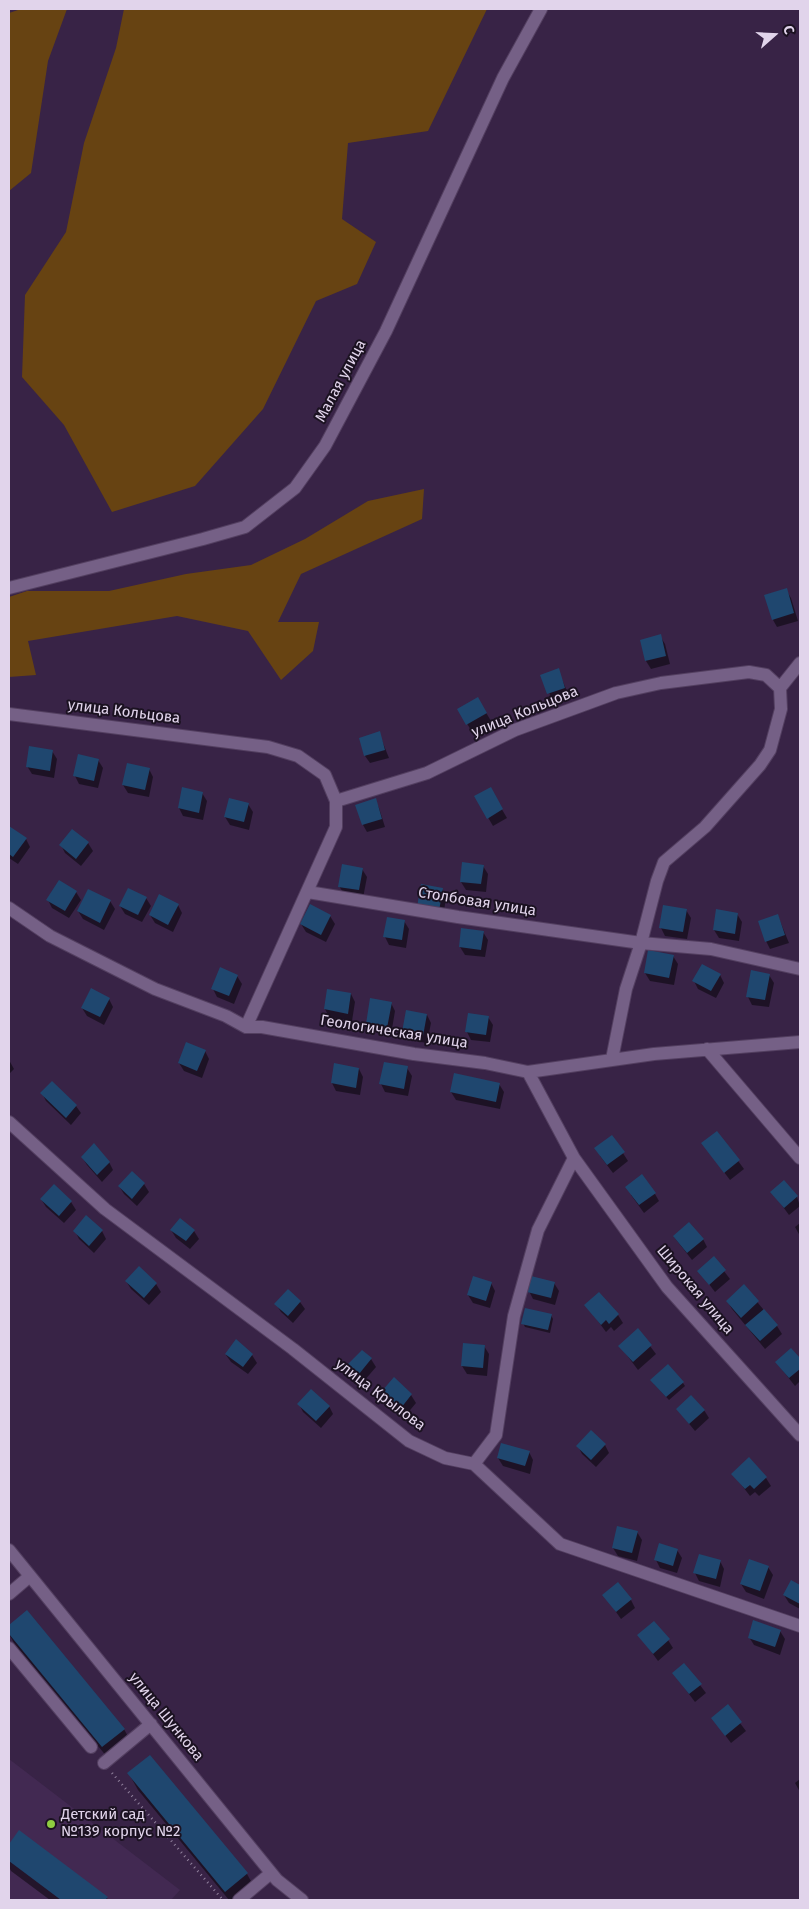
<!DOCTYPE html>
<meta charset="utf-8">
<style>
body{margin:0}
#map{position:relative;width:809px;height:1909px;overflow:hidden;background:#382346;font-family:"Fira Sans",sans-serif}
canvas{display:block}
.frame{position:absolute;inset:0;border:10px solid #e1d4eb;pointer-events:none}
.north{position:absolute;left:749px;top:10px;width:50px;height:50px;-webkit-text-stroke:4px #1b1221;paint-order:stroke;rotate:71deg;font-size:14px;font-weight:700;line-height:20px;text-align:center;color:#e1d4eb}
.north::after{content:'';display:block;margin:auto;width:18px;height:22px;background:#e1d4eb;clip-path:polygon(50% 0,100% 100%,50% 72%,0 100%)}
</style>
<div id="map">
<canvas width="809" height="1909"></canvas>
<div class="frame"></div>
<div class="north">С</div>
</div>
<script>
const context = document.querySelector('canvas').getContext('2d');
context.lineJoin = 'round';
function fillPath(path, color) { context.fillStyle = color; context.fill(path, 'evenodd'); }
const shape = rows => new Path2D(rows.map(r => 'M' + r).join(''));
function strokePath(path, color, width, dash) { context.strokeStyle = color; context.lineWidth = width; context.lineCap = dash ? 'butt' : 'round'; context.setLineDash(dash || []); context.stroke(path); }
function drawText(font, color, halo, rows, align = 'center') {
  context.font = font + ' "Fira Sans",sans-serif'; context.lineWidth = 4; context.setLineDash([]); context.textBaseline = 'middle'; context.strokeStyle = halo; context.fillStyle = color; for (const [text, x, y, turn = 0] of rows) {
    context.save(); context.translate(x, y); context.rotate((+turn || 0) * Math.PI / 180); context.textAlign = isNaN(turn) ? turn : align; if (halo) context.strokeText(text, 0, 0); context.fillText(text, 0, 0); context.restore();
  }
}
fillPath(shape([
 [9,1759,180,1890,171,1900,9,1900]
]), '#422952');
fillPath(shape([
 [67,9,48,61,31,173,9,191,9,13,18,10],
 [124,9,487,9,428,131,348,143,342,219,376,242,357,284,316,301,263,409,195,486,112,512,64,425,22,377,25,295,66,232,84,143,116,48],
 [424,489,422,519,301,574,278,622,319,622,313,651,281,680,248,631,177,616,28,641,36,675,9,677,9,597,27,591,109,591,186,574,251,565,305,539,368,501]
]), '#674312');
fillPath(shape([
 [786,590,791,598,798,621,777,627,773,620],
 [660,636,665,644,670,664,651,669,646,661,641,641],
 [558,670,569,696,553,702,542,675],
 [478,699,491,721,472,732,459,710],
 [379,733,389,758,370,763,365,756],
 [52,751,57,759,54,778,32,774,27,766],
 [98,760,103,768,98,788,79,784,75,776],
 [149,769,153,777,149,797,128,793,123,785],
 [490,789,507,818,493,826,476,797],
 [202,793,207,801,203,820,183,816,179,808],
 [375,800,379,808,385,827,367,832,363,825],
 [248,804,253,812,249,830,230,825,225,817],
 [9,827,26,839,30,847,18,864,9,858],
 [88,843,93,851,81,866,65,853,61,845],
 [483,866,488,874,486,892,466,890,461,882],
 [362,869,367,877,363,898,344,894,339,886],
 [442,889,446,897,443,919,423,915],
 [76,892,81,900,69,918,52,908,48,900],
 [146,898,151,906,142,922,125,914,120,906],
 [110,901,115,909,104,930,83,919,78,911],
 [178,905,182,913,173,932,155,923,150,915],
 [686,910,691,918,687,939,665,936,661,928],
 [737,914,742,922,739,941,719,938,714,930],
 [330,916,335,924,326,942,306,932,301,924],
 [778,916,789,943,770,949,766,941],
 [404,921,409,929,406,948,389,945,385,937],
 [483,932,488,940,485,957,465,955,460,947],
 [673,956,678,964,674,985,650,981,645,973],
 [720,975,724,983,716,998,698,989,694,981],
 [769,975,774,983,769,1007,752,1005,748,997],
 [237,976,242,984,234,1004,217,997,213,989],
 [328,990,351,994,355,1002,352,1021,329,1017,325,1009],
 [109,999,113,1007,104,1025,87,1016,82,1008],
 [391,1003,395,1011,391,1035,372,1031,367,1023],
 [427,1015,431,1023,427,1043,408,1040,403,1032],
 [488,1017,493,1025,490,1042,471,1040,467,1032],
 [205,1051,209,1059,202,1078,184,1071,179,1063],
 [9,1060,14,1069,9,1074],
 [407,1068,412,1076,408,1096,385,1092,381,1084],
 [359,1069,363,1077,360,1095,336,1091,332,1083],
 [499,1084,504,1092,500,1109,456,1100,451,1092],
 [42,1093,76,1106,81,1113,71,1125,46,1101],
 [717,1132,744,1169,730,1180,708,1151],
 [612,1136,628,1161,613,1173,600,1156],
 [82,1157,109,1162,113,1170,102,1182,87,1165],
 [132,1173,144,1184,149,1192,137,1206,124,1194,119,1186],
 [772,1192,797,1197,800,1206,789,1215],
 [655,1194,659,1201,644,1213,631,1195],
 [41,1199,71,1202,76,1210,64,1223,46,1207],
 [800,1223,800,1236,795,1227],
 [171,1230,194,1231,199,1239,190,1249,176,1238],
 [75,1231,102,1231,106,1239,94,1253,79,1239],
 [674,1237,703,1239,707,1247,692,1260],
 [714,1258,730,1279,715,1292,699,1271],
 [139,1268,156,1284,161,1292,149,1305,131,1289,126,1281],
 [491,1283,495,1291,490,1308,473,1303,468,1295],
 [554,1283,559,1291,555,1305,533,1299,529,1291],
 [744,1286,777,1326,782,1334,765,1349,732,1309,727,1301],
 [599,1293,618,1315,623,1323,614,1331,611,1327,606,1332,586,1305],
 [300,1302,305,1309,293,1323,281,1312,276,1304],
 [551,1315,553,1319,550,1333,525,1327,523,1323],
 [638,1330,656,1354,638,1370,620,1346],
 [484,1346,489,1354,487,1376,467,1374,462,1366],
 [791,1350,800,1360,800,1381,795,1386,776,1362],
 [226,1355,252,1355,257,1363,248,1374,231,1362],
 [371,1359,376,1367,364,1381,354,1372,350,1364],
 [683,1383,685,1386,669,1400,654,1384],
 [383,1391,411,1395,416,1403,406,1415,388,1399],
 [299,1404,329,1406,333,1414,321,1428,303,1412],
 [677,1409,704,1410,709,1418,695,1431],
 [605,1445,609,1453,596,1467,582,1454,578,1446],
 [529,1452,533,1460,530,1474,503,1466,498,1458],
 [749,1459,766,1478,771,1486,759,1496,755,1492,750,1496,733,1474],
 [637,1532,642,1540,637,1561,618,1556,613,1548],
 [677,1550,682,1558,677,1573,660,1568,656,1560],
 [720,1561,724,1569,720,1587,699,1581,695,1573],
 [768,1567,773,1575,764,1599,746,1592,741,1584],
 [791,1581,800,1586,800,1609,789,1603,784,1595],
 [604,1595,631,1600,635,1608,621,1619],
 [27,1612,124,1729,133,1746,112,1763,15,1645,9,1634,9,1627],
 [780,1631,785,1639,780,1655,754,1645,749,1637],
 [639,1635,668,1640,673,1648,658,1661],
 [684,1664,706,1693,695,1702,673,1673],
 [727,1706,746,1731,731,1743,712,1718],
 [129,1774,247,1874,256,1890,244,1900,229,1900,138,1790],
 [800,1779,800,1792,795,1783],
 [19,1832,107,1898,108,1900,50,1900,11,1871,9,1867,9,1846]
]), '#0007');
fillPath(shape([
 [787,588,794,613,772,620,764,595],
 [661,634,666,656,645,661,640,640],
 [559,668,565,688,547,694,540,675],
 [478,697,487,713,466,725,457,709],
 [380,731,385,750,364,756,359,738],
 [29,746,53,750,50,771,26,767],
 [78,754,99,759,94,781,73,776],
 [127,763,150,768,145,790,122,785],
 [182,787,203,792,199,813,178,808],
 [491,787,503,809,487,819,474,796],
 [229,798,249,803,244,822,224,817],
 [376,798,382,819,362,825,355,805],
 [9,826,27,838,13,857,9,854],
 [72,829,89,842,76,859,59,845],
 [462,862,484,865,481,884,460,882],
 [342,864,363,868,359,890,338,887],
 [59,880,77,891,65,911,46,900],
 [421,884,443,888,439,911,417,907],
 [128,888,147,897,138,915,119,906],
 [88,889,111,900,100,923,77,911],
 [159,894,179,904,168,925,149,915],
 [310,904,331,915,321,935,300,924],
 [663,905,687,909,683,932,659,928],
 [716,909,738,913,735,934,713,930],
 [778,914,785,935,765,942,758,921],
 [387,917,405,920,402,940,383,937],
 [461,928,484,931,481,950,459,947],
 [648,950,674,955,669,978,644,973],
 [702,964,721,974,711,991,692,981],
 [220,967,238,975,229,996,211,989],
 [751,970,770,974,765,1000,746,997],
 [91,988,110,998,100,1017,81,1008],
 [327,989,351,993,348,1014,324,1009],
 [370,998,392,1002,387,1028,366,1024],
 [406,1010,427,1014,423,1036,402,1032],
 [468,1013,489,1016,486,1035,465,1032],
 [186,1042,206,1050,197,1071,178,1063],
 [384,1062,408,1066,404,1089,379,1084],
 [334,1063,359,1068,356,1088,331,1083],
 [454,1073,500,1083,496,1102,450,1092],
 [52,1081,77,1105,66,1118,40,1093],
 [717,1131,740,1160,724,1173,701,1143],
 [612,1135,625,1152,607,1165,594,1148],
 [94,1143,110,1162,97,1175,81,1157],
 [132,1171,145,1183,132,1199,118,1186],
 [642,1174,656,1193,639,1205,625,1187],
 [784,1180,798,1196,784,1208,770,1192],
 [54,1184,72,1201,59,1216,40,1199],
 [86,1215,103,1230,89,1246,73,1231],
 [180,1218,195,1230,186,1241,170,1230],
 [689,1222,704,1239,687,1253,673,1236],
 [714,1256,726,1270,709,1285,697,1271],
 [139,1266,157,1283,144,1298,125,1281],
 [473,1276,492,1282,486,1301,467,1295],
 [531,1276,555,1282,551,1298,527,1292],
 [744,1284,759,1301,741,1318,726,1301],
 [288,1289,301,1301,288,1316,274,1304],
 [599,1292,619,1314,609,1324,606,1320,601,1325,584,1305],
 [525,1308,552,1314,548,1330,521,1324],
 [764,1309,778,1325,760,1341,745,1325],
 [638,1328,652,1345,633,1362,618,1346],
 [236,1339,253,1354,243,1367,225,1354],
 [463,1343,485,1345,483,1368,461,1366],
 [791,1348,800,1358,800,1369,789,1378,775,1362],
 [362,1350,372,1358,359,1374,348,1364],
 [668,1364,684,1382,666,1397,650,1380],
 [394,1377,412,1394,401,1408,382,1391],
 [311,1389,330,1406,316,1421,297,1404],
 [691,1395,705,1410,689,1424,676,1409],
 [591,1430,606,1444,591,1460,576,1446],
 [501,1443,530,1451,525,1466,497,1458],
 [749,1457,767,1477,754,1489,750,1485,745,1489,731,1474],
 [617,1526,638,1531,632,1553,612,1548],
 [659,1543,678,1549,673,1566,654,1560],
 [699,1554,721,1560,716,1579,693,1573],
 [749,1559,769,1566,760,1591,740,1584],
 [791,1580,800,1585,800,1604,783,1595],
 [618,1582,632,1599,616,1612,602,1595],
 [27,1610,125,1729,102,1747,9,1634,9,1625],
 [753,1620,781,1630,775,1647,748,1638],
 [654,1621,670,1639,653,1654,637,1635],
 [684,1663,702,1684,689,1694,672,1673],
 [728,1704,742,1722,725,1736,711,1718],
 [150,1755,248,1873,225,1892,127,1773],
 [19,1830,108,1897,105,1900,61,1900,9,1861,9,1844]
]), '#1f476f');
const minor = shape([
 [9,588,203,539,245,527,295,488,325,446,386,331,503,78,541,9],
 [780,688,800,663],
 [9,714,268,747,298,756,325,775,336,801,427,773,515,730,616,693,661,683,749,672,766,675,780,688,781,709,770,750,760,765,705,827,664,862,657,881,641,943,626,989,612,1059],
 [308,892,458,917,641,943,711,949,800,969],
 [9,908,50,936,155,989,226,1016,246,1027,262,1027,414,1054,485,1063,528,1072,654,1054,800,1042],
 [246,1027,336,827,336,801],
 [707,1049,800,1158],
 [9,1122,105,1209,293,1349,409,1441,445,1458,474,1464,560,1544,800,1626],
 [574,1158,667,1287,800,1435],
 [474,1464,496,1435,514,1316,538,1230,574,1158,528,1072],
 [9,1550,277,1880,302,1900],
 [9,1594,30,1576],
 [9,1648,91,1747],
 [104,1763,151,1724],
 [239,1900,271,1873]
]);
strokePath(minor, '#533f60', 14);
strokePath(shape([
 [112,1773,223,1900]
]), '#91819d', 2.5, [1, 4]);
strokePath(minor, '#756086', 12);
for (const [x, y, r, color] of [
 [51,1824,5,"#8fcd41"]
]) { const dot = new Path2D(); dot.arc(x, y, r, 0, 2 * Math.PI); context.fillStyle = color; context.fill(dot); strokePath(dot, '#1b1221', 2); }
drawText('15px', '#e1d4eb', '#1b1221', [
 ["Малая улица",341,381,-62],
 ["улица Кольцова",124,712,7],
 ["улица Кольцова",525,712,-22],
 ["Столбовая улица",477,902,9],
 ["Геологическая улица",394,1032,9],
 ["Широкая улица",695,1290,50],
 ["улица Крылова",380,1395,37],
 ["улица Шункова",166,1717,51]
]);
drawText('15px', '#e1d4eb', '#1b1221', [
 ["Детский сад",61,1815],
 ["№139 корпус №2",61,1832]
], 'left');
</script>
